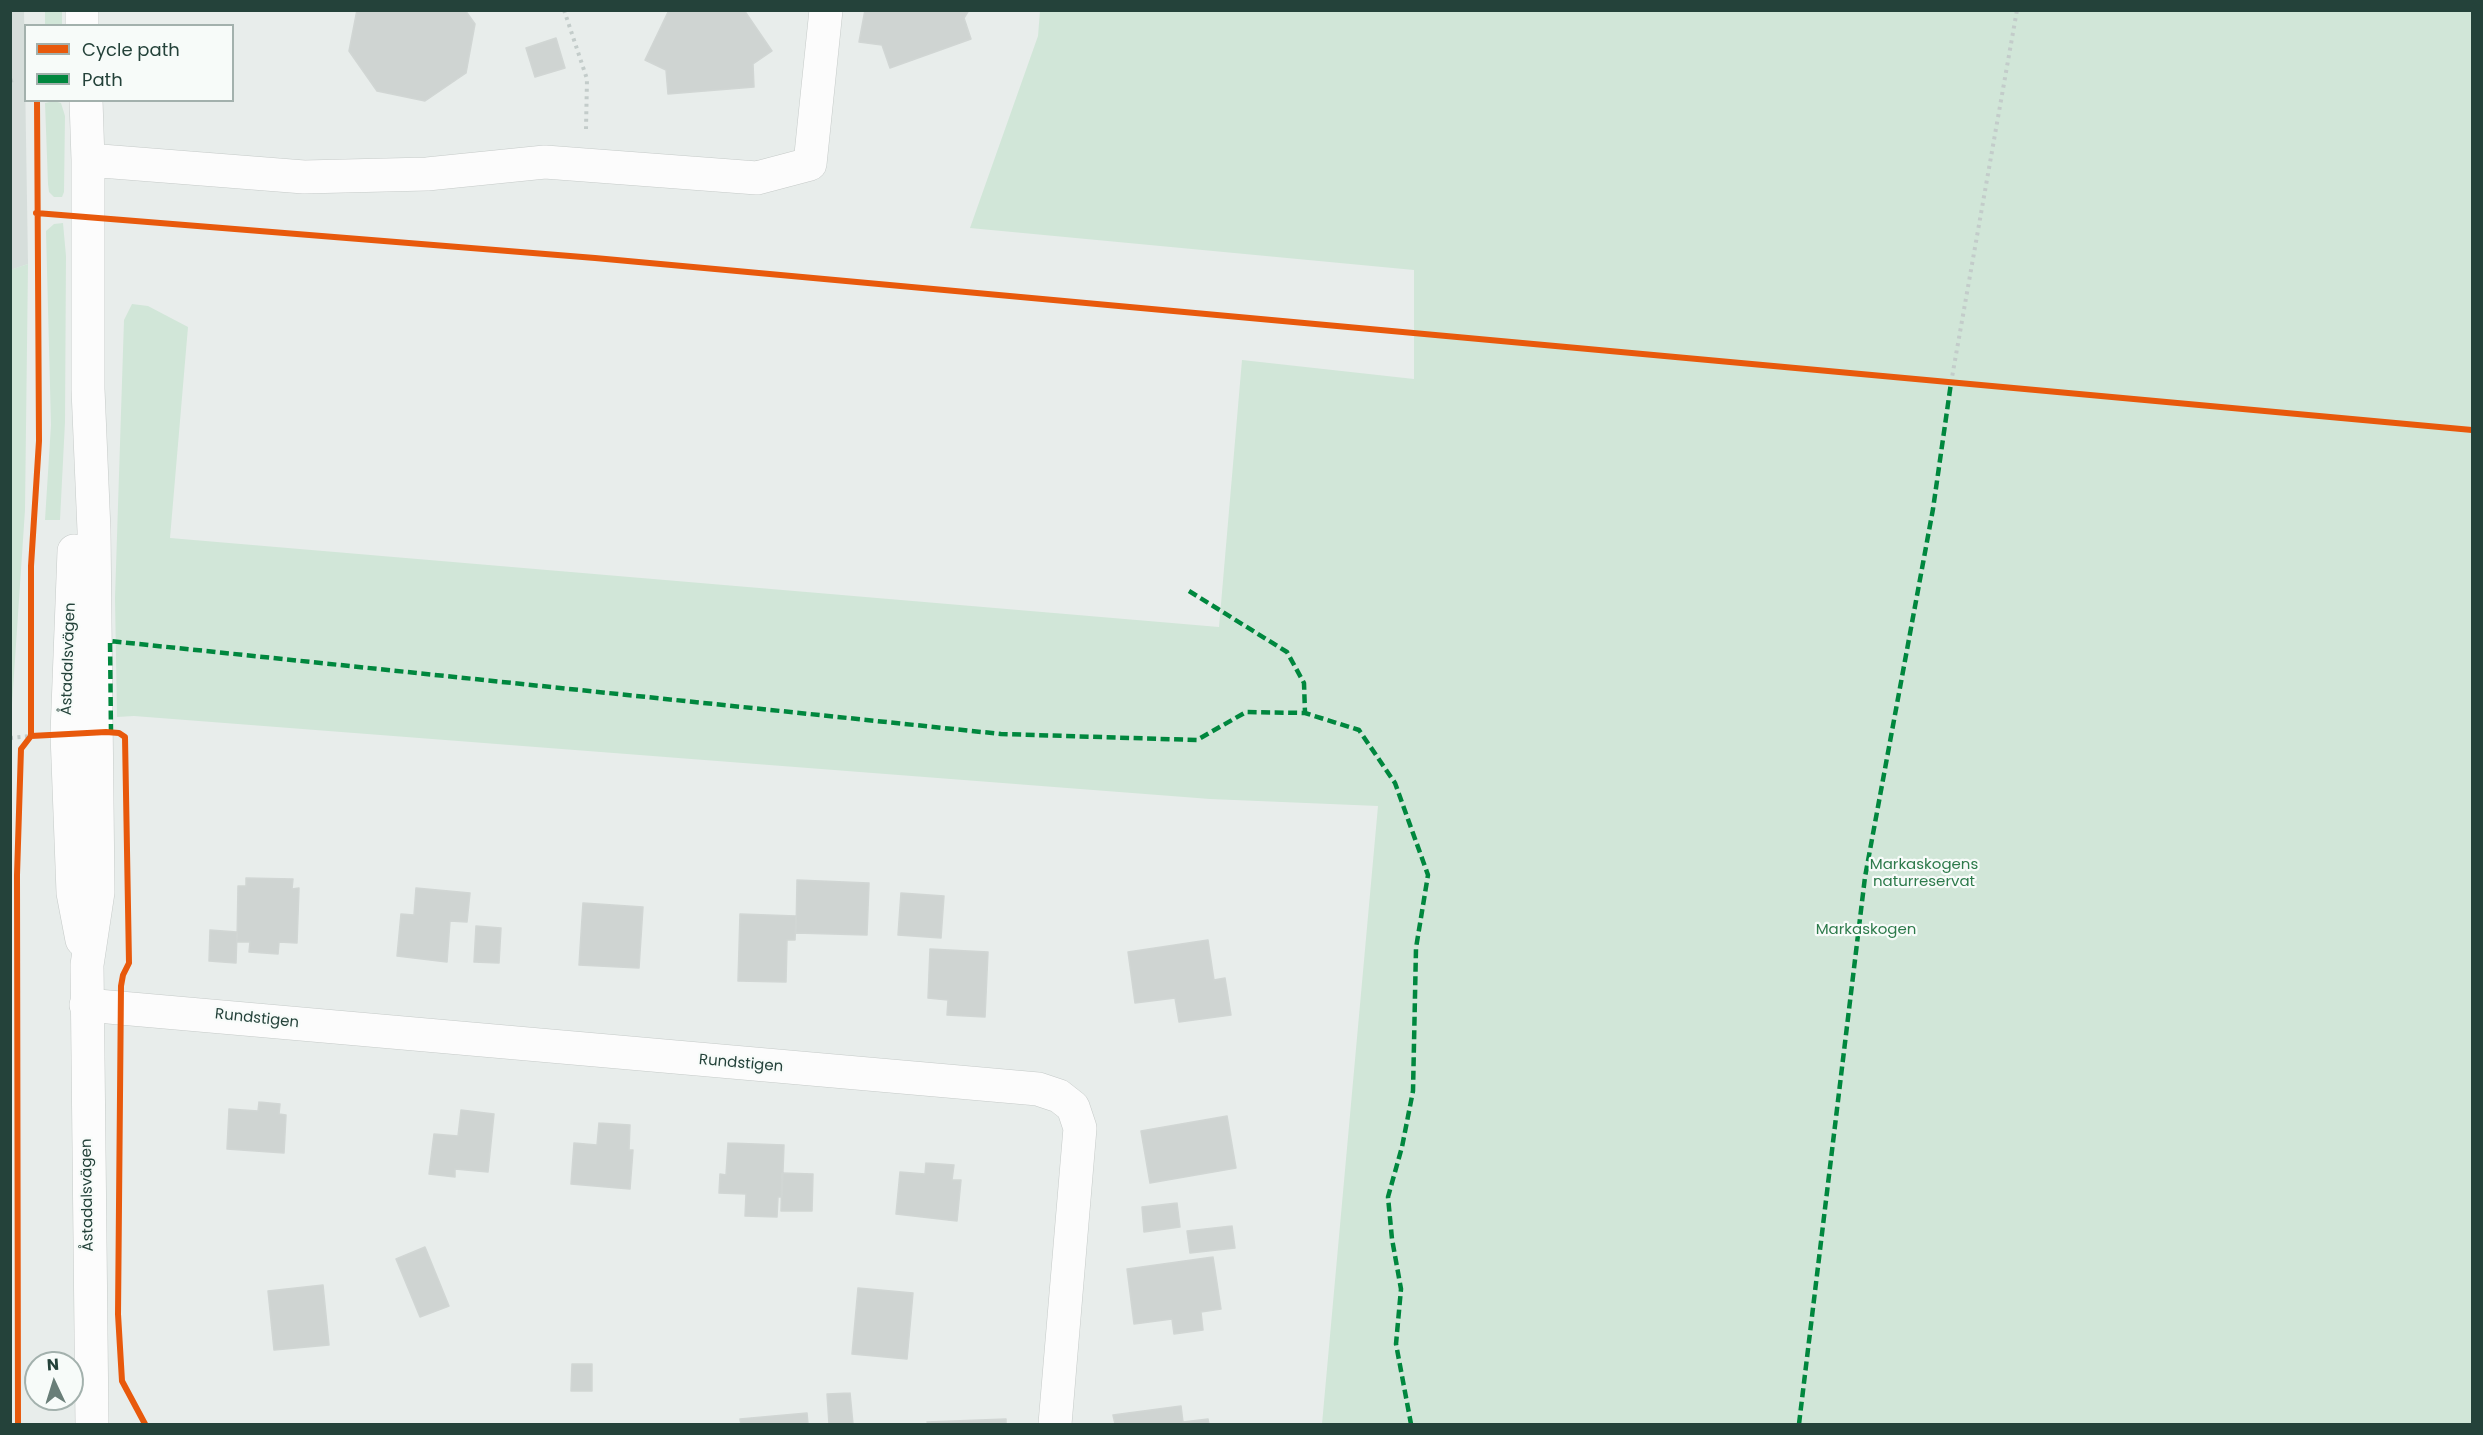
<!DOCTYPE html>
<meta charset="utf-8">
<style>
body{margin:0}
#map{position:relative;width:2483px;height:1435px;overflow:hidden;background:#e8edeb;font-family:Poppins,sans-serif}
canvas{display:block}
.frame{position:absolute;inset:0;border:12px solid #24423a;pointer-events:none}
.legend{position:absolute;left:24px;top:24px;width:210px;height:78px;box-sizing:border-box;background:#f7fbf9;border:2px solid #a3b1ad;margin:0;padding:8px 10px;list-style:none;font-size:18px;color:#24423a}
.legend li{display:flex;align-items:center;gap:12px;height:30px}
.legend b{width:30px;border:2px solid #a3b1ad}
.north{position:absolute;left:24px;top:1351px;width:60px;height:60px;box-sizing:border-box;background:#f7fbf9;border:2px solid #a3b1ad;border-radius:50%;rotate:356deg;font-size:16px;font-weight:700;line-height:24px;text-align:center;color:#24423a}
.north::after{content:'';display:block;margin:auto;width:21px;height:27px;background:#697e78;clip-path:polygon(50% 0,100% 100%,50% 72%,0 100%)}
</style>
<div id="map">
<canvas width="2483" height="1435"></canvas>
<div class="frame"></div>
<ul class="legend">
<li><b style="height:8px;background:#e8590c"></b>Cycle path</li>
<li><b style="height:8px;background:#00873e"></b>Path</li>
</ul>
<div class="north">N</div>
</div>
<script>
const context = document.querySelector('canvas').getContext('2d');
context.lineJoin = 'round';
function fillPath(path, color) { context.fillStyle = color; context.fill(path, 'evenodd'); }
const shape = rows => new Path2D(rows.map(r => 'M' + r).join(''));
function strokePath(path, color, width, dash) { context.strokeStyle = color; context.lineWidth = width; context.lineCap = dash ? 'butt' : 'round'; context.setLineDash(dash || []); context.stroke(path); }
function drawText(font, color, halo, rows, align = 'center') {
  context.font = font + ' Poppins,sans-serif'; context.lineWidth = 4.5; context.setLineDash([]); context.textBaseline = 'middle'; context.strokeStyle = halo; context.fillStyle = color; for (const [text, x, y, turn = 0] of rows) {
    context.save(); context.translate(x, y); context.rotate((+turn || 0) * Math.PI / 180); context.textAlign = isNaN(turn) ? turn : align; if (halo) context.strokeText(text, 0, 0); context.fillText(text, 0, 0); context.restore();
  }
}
fillPath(shape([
 [11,11,24,11,28,264,11,270]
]), '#d6dedb');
fillPath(shape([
 [45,11,62,11,62,25,45,25],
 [1040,11,2472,11,2472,1424,1322,1424,1378,806,1210,799,134,716,117,717,115,598,124,320,132,304,148,306,188,327,170,538,1219,627,1242,360,1414,379,1414,270,970,228,1038,36],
 [54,101,61,103,65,116,64,192,62,197,54,197,49,192,48,184,45,103],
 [63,223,66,256,65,422,60,520,45,520,51,425,46,231,54,224],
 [28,264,25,510,11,719,10,270]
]), '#d1e6d8');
const building = shape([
 [357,10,465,10,475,24,466,73,425,101,377,91,349,51,357,10],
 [669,10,744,10,772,51,753,64,754,87,668,94,666,70,645,60,669,10],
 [865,10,969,10,964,18,971,39,890,68,882,45,859,42,865,10],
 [556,38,565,68,535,77,526,48,556,38],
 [246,878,293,879,292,889,299,888,297,943,279,942,278,954,249,952,250,942,237,942,238,886,246,886,246,878],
 [797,880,869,883,867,935,796,933,797,880],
 [416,888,470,893,467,922,450,921,447,962,397,956,401,914,414,915,416,888],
 [901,893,944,896,941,938,898,935,901,893],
 [583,903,643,907,639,968,579,965,583,903],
 [740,914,796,916,795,940,787,940,786,982,738,981,740,914],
 [476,926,501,928,499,963,474,962,476,926],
 [210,930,237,932,236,963,209,961,210,930],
 [1208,940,1214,980,1225,978,1231,1015,1179,1022,1175,998,1135,1003,1128,952,1208,940],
 [930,949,988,952,985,1017,947,1015,948,1000,928,998,930,949],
 [259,1102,280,1104,279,1114,286,1115,284,1153,227,1149,229,1109,258,1111,259,1102],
 [461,1110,494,1114,488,1172,455,1169,455,1177,429,1174,434,1134,458,1136,461,1110],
 [1227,1116,1236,1168,1150,1183,1141,1131,1227,1116],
 [599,1123,630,1125,629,1150,633,1150,630,1189,571,1184,574,1143,597,1145,599,1123],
 [728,1143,784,1145,782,1197,778,1197,777,1217,745,1216,746,1194,719,1193,720,1174,726,1175,728,1143],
 [926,1163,954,1165,952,1180,961,1180,957,1221,896,1214,900,1172,925,1174,926,1163],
 [782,1173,813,1174,812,1211,781,1211,782,1173],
 [1177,1203,1180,1227,1144,1232,1142,1207,1177,1203],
 [1232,1226,1235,1248,1190,1253,1187,1231,1232,1226],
 [425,1247,449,1306,420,1317,396,1259,425,1247],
 [1213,1257,1221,1309,1201,1312,1203,1330,1174,1334,1172,1319,1134,1324,1127,1269,1213,1257],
 [323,1285,329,1345,274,1350,268,1291,323,1285],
 [858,1288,913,1293,907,1359,852,1354,858,1288],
 [572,1364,592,1364,592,1391,571,1391,572,1364],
 [850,1393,853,1424,829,1424,827,1394,850,1393],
 [1181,1406,1183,1422,1208,1419,1209,1424,1115,1424,1113,1415,1181,1406],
 [807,1413,808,1424,741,1424,740,1419,807,1413],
 [1006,1419,1006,1424,928,1424,927,1422,1006,1419]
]);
fillPath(building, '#cfd4d2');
strokePath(building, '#d1d6d4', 1.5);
const street = shape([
 [82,10,82,26],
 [86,100,88,160,88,389,94,531,98,892,87,965,92,1424],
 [88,160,304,177,427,174,545,162,757,178,810,164,826,10],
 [74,551,67,734,73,893,82,940],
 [86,1005,1038,1089,1059,1096,1073,1107,1080,1128,1055,1424]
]);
strokePath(street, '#c5cac8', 34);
strokePath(shape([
 [564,10,587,79,586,129],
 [10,81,13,80],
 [1951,383,2017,10],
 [10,738,30,736]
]), '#c3ccca', 4, [3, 4.5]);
strokePath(street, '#fcfcfc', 33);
strokePath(shape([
 [1189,591,1287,652,1304,683,1305,713],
 [111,733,110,641,1001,734,1197,740,1246,712,1305,713,1359,730,1395,783,1428,875,1416,948,1413,1091,1402,1147,1388,1197,1392,1239,1401,1289,1396,1344,1411,1424],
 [1799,1424,1865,877,1933,509,1951,383]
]), '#00873e', 4.5, [9, 4.5]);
strokePath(shape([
 [36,213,595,258,2472,430],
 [31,736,106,732,119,733,125,737,129,963,123,975,121,986,118,1314,122,1381,145,1424],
 [18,1424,17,875,21,749,31,736,31,566,39,441,37,100]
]), '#e8590c', 6);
drawText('15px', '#24423a', '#f7fbf9', [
 ["Åstadalsvägen",69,659,-88],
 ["Rundstigen",257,1019,6],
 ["Rundstigen",741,1064,5],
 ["Åstadalsvägen",88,1195,-91]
]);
drawText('15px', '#2d7a4b', '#f7fbf9', [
 ["Markaskogens",1924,865],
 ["naturreservat",1924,882],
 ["Markaskogen",1866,930]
]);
</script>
